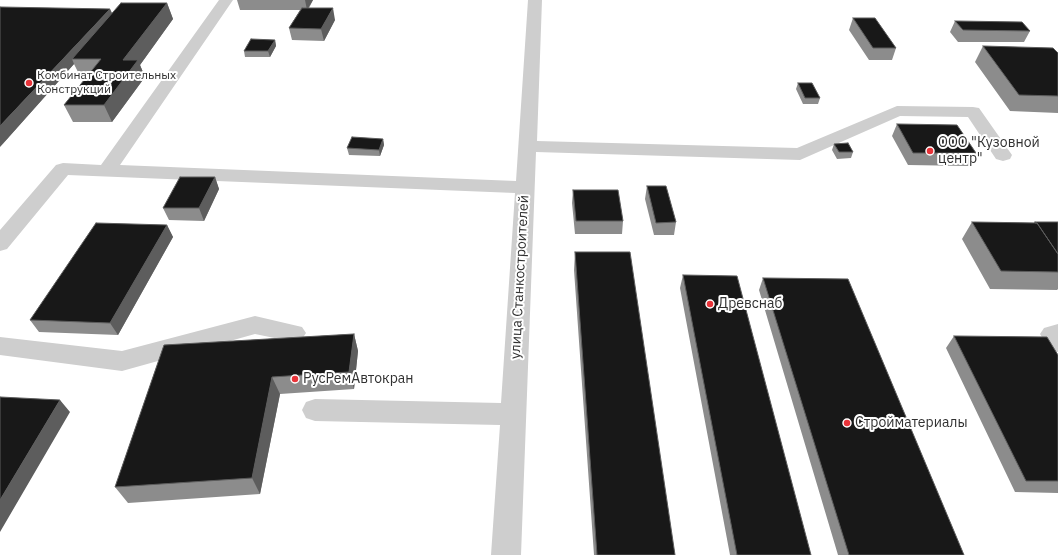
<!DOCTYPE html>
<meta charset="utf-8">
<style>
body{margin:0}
canvas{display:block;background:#fff}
</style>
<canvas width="1058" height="555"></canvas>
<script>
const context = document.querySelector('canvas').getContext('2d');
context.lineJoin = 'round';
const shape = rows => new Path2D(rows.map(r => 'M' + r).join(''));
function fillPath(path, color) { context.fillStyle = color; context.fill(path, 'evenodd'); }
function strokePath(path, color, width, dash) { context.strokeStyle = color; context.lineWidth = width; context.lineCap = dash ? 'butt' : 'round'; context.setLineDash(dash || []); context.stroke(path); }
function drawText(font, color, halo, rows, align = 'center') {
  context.font = font + ' "IBM Plex Sans",sans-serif'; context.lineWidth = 4; context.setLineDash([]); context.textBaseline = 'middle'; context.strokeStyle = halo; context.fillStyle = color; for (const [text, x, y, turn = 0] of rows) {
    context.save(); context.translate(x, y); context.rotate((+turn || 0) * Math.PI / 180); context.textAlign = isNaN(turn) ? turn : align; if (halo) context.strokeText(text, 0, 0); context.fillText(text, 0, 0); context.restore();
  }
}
fillPath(shape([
 [219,0,233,0,120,165,516,181,528,0,542,0,537,141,797,148,897,106,973,107,979,108,1012,155,1010,159,1003,161,996,159,968,117,900,116,800,160,536,152,521,555,491,555,500,425,315,421,306,418,302,410,306,402,315,399,501,403,515,193,68,175,7,249,0,251,0,230,56,165,63,163,101,165,219,0],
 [255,316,302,327,306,333,302,339,294,342,255,334,122,371,0,355,0,337,122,351,255,316],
 [1058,324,1058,352,1050,350,1040,334,1044,328,1058,324]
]), '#cecece');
fillPath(shape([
 [237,0,313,0,309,8,335,20,324,41,292,40,289,28,300,10,240,10],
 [167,3,173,19,140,65,145,77,112,122,73,122,64,105,88,76,80,76,74,64,0,147,110,9,112,13],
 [853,18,896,48,892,60,869,60,849,30],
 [955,21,1030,31,1024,42,958,42,950,32],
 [275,40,276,46,270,57,245,57,244,51],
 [983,46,1058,53,1058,113,1010,111,975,62],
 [798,83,820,98,818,104,803,104,796,89],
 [897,124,976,153,969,166,908,165,892,136],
 [383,139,384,145,380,156,349,155,347,148],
 [834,144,853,152,851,158,837,159,832,150],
 [215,177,219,189,204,221,169,220,163,208],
 [647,186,676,222,674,235,654,235,645,199],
 [573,190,623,221,622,234,575,234,572,203],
 [972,222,1034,223,1035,222,1058,222,1058,289,1057,290,990,289,962,239],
 [167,225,173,237,118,335,39,332,30,320],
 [575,252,675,555,594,555,574,270],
 [683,275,811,555,730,555,680,288],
 [763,278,964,555,838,555,759,290],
 [354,334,358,351,354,389,280,394,260,494,128,503,115,487,164,345],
 [954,336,1058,355,1058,493,1015,492,946,348]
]), '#8c8c8c');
fillPath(shape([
 [305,0,313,0,307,10],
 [167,3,173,19,140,65,145,77,112,122,104,105,123,60],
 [333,8,335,20,324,41,321,29],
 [110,9,115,20,72,59,74,64,0,147,0,126],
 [275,40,276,46,270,57,268,51],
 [383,139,384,145,380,156,379,150],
 [215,177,219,189,204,221,199,208],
 [167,225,173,237,118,335,110,323],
 [354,334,358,351,354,389,349,372],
 [272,377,280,394,260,494,252,478],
 [60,400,70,412,0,532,0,500]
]), '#5d5d5d');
const building = shape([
 [121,3,167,3,123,60,138,60,104,105,64,105,101,59,72,59,121,3],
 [0,7,110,9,0,126,0,7],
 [302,8,333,8,321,29,289,28,302,8],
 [853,18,875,18,896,48,873,48,853,18],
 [955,21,1022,22,1030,31,963,30,955,21],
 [251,39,275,40,268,51,244,51,251,39],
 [983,46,1053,48,1058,53,1058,96,1019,95,983,46],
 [798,83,812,83,820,98,805,98,798,83],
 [897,124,957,125,976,153,913,153,897,124],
 [352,137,383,139,379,150,347,148,352,137],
 [848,143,853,152,839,152,834,144,848,143],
 [180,177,215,177,199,208,163,208,180,177],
 [647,186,666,186,676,222,656,223,647,186],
 [573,190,618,190,623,221,576,221,573,190],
 [972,222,1037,223,1058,254,1058,272,1001,271,972,222],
 [1035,222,1058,222,1058,254,1037,223,1035,223,1035,222],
 [96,223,167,225,110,323,30,320,96,223],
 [575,252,630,252,675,555,597,555,575,252],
 [683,275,737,276,811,555,737,555,683,275],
 [763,278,848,279,964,555,849,555,763,278],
 [354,334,349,372,272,377,252,478,115,487,164,345,354,334],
 [954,336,1047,337,1058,355,1058,481,1026,481,954,336],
 [0,397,60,400,0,500,0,397]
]);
fillPath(building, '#181818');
strokePath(building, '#5d5d5d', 1);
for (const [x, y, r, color] of [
 [29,83,4,"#e83339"],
 [930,151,4,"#e83339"],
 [710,304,4,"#e83339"],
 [295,379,4,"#e83339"],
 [847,423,4,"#e83339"]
]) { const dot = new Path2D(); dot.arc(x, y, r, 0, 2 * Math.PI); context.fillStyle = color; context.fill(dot); strokePath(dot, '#fff', 1.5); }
drawText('12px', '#313131', '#fff', [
 ["Комбинат Строительных",37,76],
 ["Конструкций",37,90]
], 'left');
drawText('14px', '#313131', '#fff', [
 ["ООО \"Кузовной",938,143],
 ["центр\"",938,159],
 ["Древснаб",718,304],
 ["РусРемАвтокран",303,379],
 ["Стройматериалы",855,423]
], 'left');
drawText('14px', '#313131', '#fff', [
 ["улица Станкостроителей",520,277,-87]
]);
</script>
